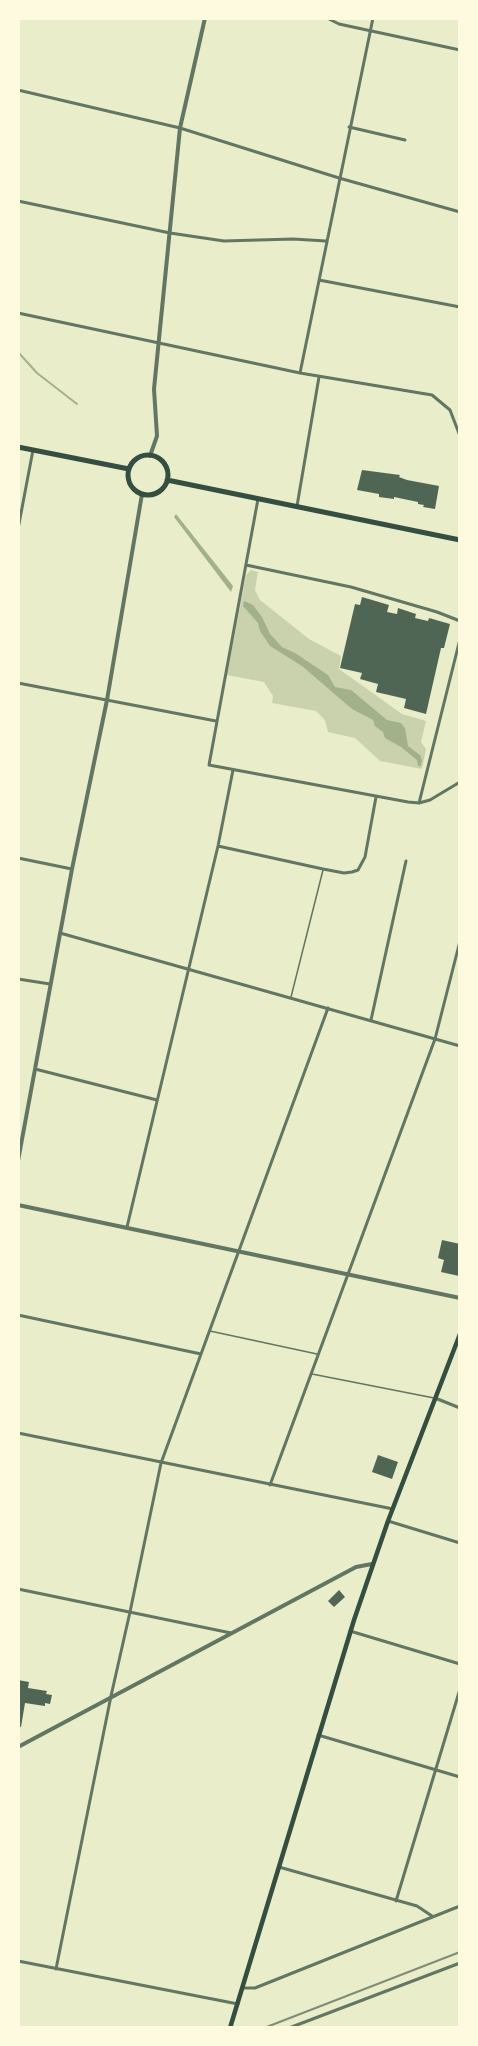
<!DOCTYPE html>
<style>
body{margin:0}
#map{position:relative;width:478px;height:2046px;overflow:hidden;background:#e9edc9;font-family:"Titillium Web",sans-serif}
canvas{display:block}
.frame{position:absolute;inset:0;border:20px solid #fefae0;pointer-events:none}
</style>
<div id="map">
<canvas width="478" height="2046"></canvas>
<div class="frame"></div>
</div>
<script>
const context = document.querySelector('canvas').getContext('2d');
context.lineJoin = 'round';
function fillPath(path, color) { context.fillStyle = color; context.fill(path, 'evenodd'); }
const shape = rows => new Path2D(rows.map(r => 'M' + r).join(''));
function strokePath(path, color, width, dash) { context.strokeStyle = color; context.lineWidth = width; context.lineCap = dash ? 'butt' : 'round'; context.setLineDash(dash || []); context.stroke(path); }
fillPath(shape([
 [251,570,258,572,255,590,260,600,309,639,341,656,339,669,402,714,426,721,421,742,426,749,422,769,380,761,355,738,328,732,325,720,316,711,272,703,273,696,264,682,227,675,246,575]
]), '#cad2ad');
fillPath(shape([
 [176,514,233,586,231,592,174,517],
 [244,601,253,605,262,617,270,634,282,647,295,653,328,675,335,687,351,690,387,720,401,723,405,728,408,746,420,755,422,760,421,766,418,766,417,760,401,747,385,738,383,732,375,726,373,720,352,709,302,666,270,646,260,631,258,623,243,606]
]), '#a3b18a');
strokePath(shape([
 [18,352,37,373,77,404]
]), '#a3b18a', 2);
fillPath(shape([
 [362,470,400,475,399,477,407,480,439,486,435,509,423,507,424,505,418,504,418,502,394,497,394,499,379,497,379,494,357,490],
 [362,597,389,605,387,612,397,614,398,608,416,614,415,618,428,621,429,618,450,624,444,648,441,648,426,714,404,708,406,699,376,692,378,684,360,679,362,673,340,668,355,604,360,605],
 [442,1240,460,1244,459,1276,441,1272,444,1260,438,1258],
 [378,1455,398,1462,392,1479,372,1472],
 [339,1590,345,1597,334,1607,328,1601],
 [18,1680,29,1682,28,1688,47,1691,46,1694,52,1695,50,1704,45,1703,45,1706,25,1703,21,1727,18,1726]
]), '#4f6655');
strokePath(shape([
 [291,997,323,870],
 [210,1331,317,1354],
 [312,1374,434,1398]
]), '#617663', 1.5);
strokePath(shape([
 [327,18,339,24,460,50],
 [18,90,180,128,339,178,460,212],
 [349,127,405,140],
 [18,201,170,233,224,241,293,239,326,241],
 [319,280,460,307],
 [18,313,300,373,432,395,450,410,460,436],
 [300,373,373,18],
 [258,499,209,765,408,802,419,803,430,800,460,782],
 [297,506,319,377],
 [18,529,33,450],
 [246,565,351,587,437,612,460,621],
 [18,683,216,721],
 [419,803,460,639],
 [218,846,323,869,344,873,352,872,358,870,365,857,376,797],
 [18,858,72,869],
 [60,933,460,1046],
 [18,979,50,984],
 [371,1020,406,861],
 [35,1069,157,1100],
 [127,1227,218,846,233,770],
 [18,1315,201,1354],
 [435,1398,460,1408],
 [18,1433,393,1509],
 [270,1485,435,1039,460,941],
 [388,1521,460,1543],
 [18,1589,231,1633],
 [350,1631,460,1664],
 [318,1735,460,1777],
 [279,1867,417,1906,432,1916],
 [396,1901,460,1689],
 [18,1961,238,2004],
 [56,1969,111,1696,130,1612,161,1463,328,1008],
 [242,1988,255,1988,460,1906],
 [289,2028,460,1963]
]), '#617663', 3);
strokePath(shape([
 [150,456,157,436,154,389,180,128,205,18],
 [18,1161,72,869,107,700,142,494],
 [18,1205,460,1298],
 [18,1747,356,1567,372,1564]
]), '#617663', 4);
strokePath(shape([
 [230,2028,354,1620,388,1521,460,1334]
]), '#344e41', 4.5);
strokePath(shape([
 [18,447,129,469],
 '128 475a20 20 0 1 1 40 0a20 20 0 1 1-40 0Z',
 [167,480,460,540]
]), '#344e41', 5);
strokePath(shape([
 [264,2028,460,1952]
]), '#7c8e77', 2);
</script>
